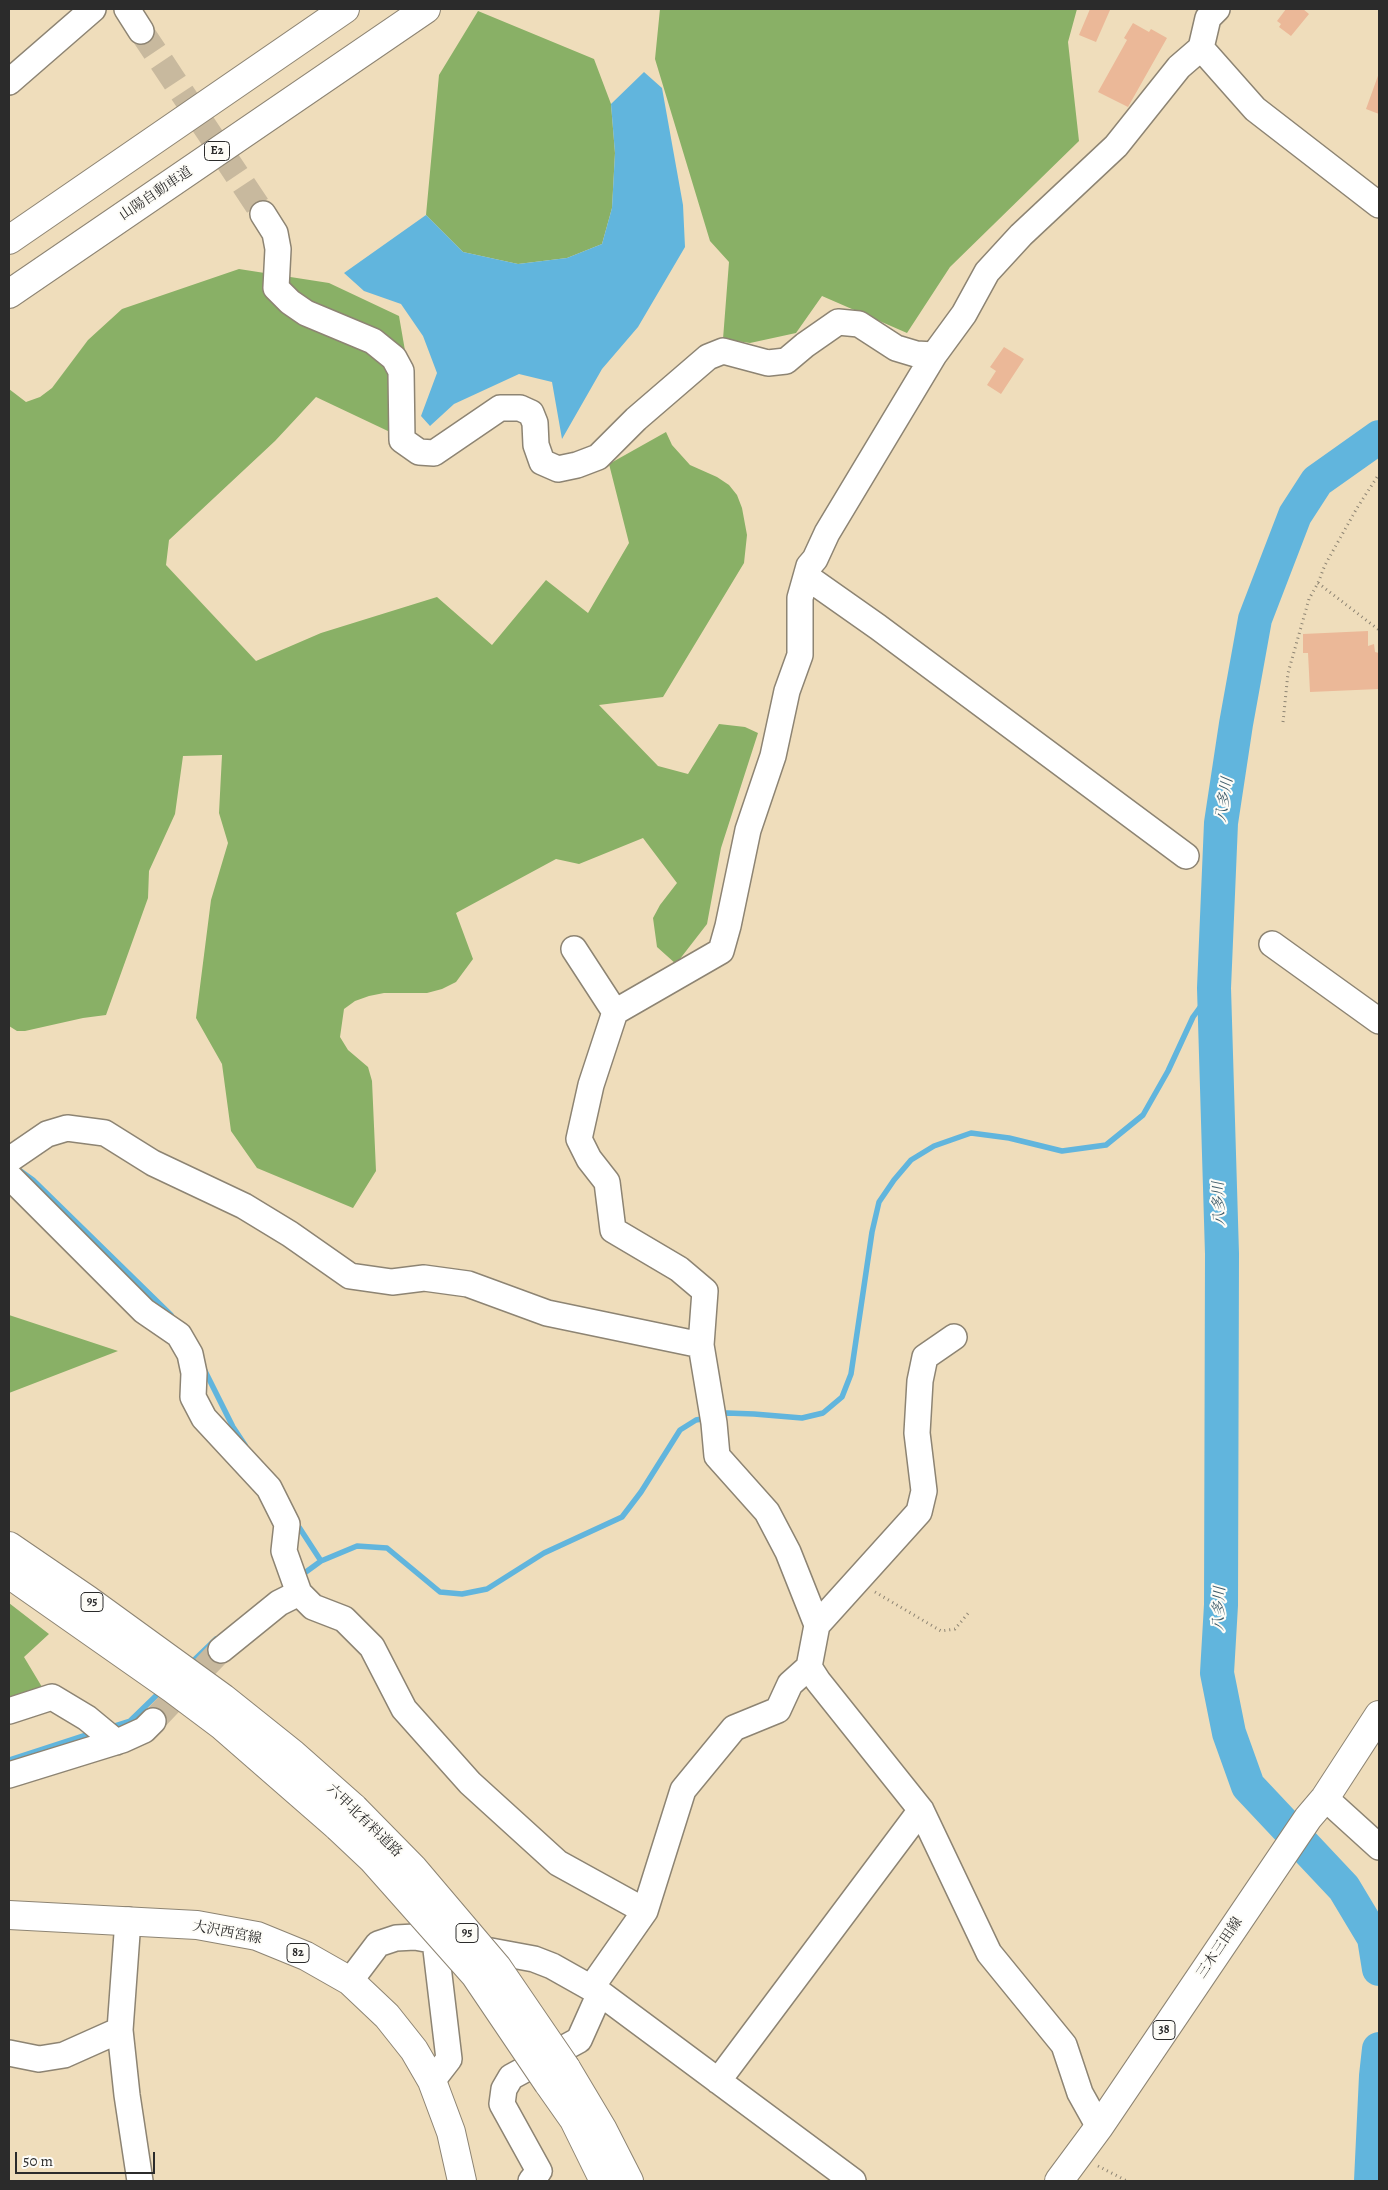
<!DOCTYPE html>
<meta charset="utf-8">
<style>
body{margin:0}
#map{position:relative;width:1388px;height:2190px;overflow:hidden;background:#efddbb;font-family:Alegreya,serif}
canvas{display:block}
.frame{position:absolute;inset:0;border:10px solid #2b2b2b;pointer-events:none}
.scale{position:absolute;left:15px;top:2152px;width:140px;height:22px;box-sizing:border-box;border:2px solid #2b2b2b;border-top:0;padding-left:6px;font-size:15px;line-height:18px;white-space:nowrap;color:#2b2b2b;-webkit-text-stroke:4px #fdfcf7;paint-order:stroke}
</style>
<div id="map">
<canvas width="1388" height="2190"></canvas>
<div class="frame"></div>
<div class="scale">50 m</div>
</div>
<script>
const context = document.querySelector('canvas').getContext('2d');
context.lineJoin = 'round';
function fillPath(path, color) { context.fillStyle = color; context.fill(path, 'evenodd'); }
const shape = rows => new Path2D(rows.map(r => 'M' + r).join(''));
function strokePath(path, color, width, dash) { context.strokeStyle = color; context.lineWidth = width; context.lineCap = dash ? 'butt' : 'round'; context.setLineDash(dash || []); context.stroke(path); }
function drawText(font, color, halo, rows, align = 'center') {
  context.font = font + ' Alegreya,"Noto Serif JP",serif'; context.lineWidth = 4; context.setLineDash([]); context.textBaseline = 'middle'; context.strokeStyle = halo; context.fillStyle = color; for (const [text, x, y, turn = 0] of rows) {
    context.save(); context.translate(x, y); context.rotate((+turn || 0) * Math.PI / 180); context.textAlign = isNaN(turn) ? turn : align; if (halo) context.strokeText(text, 0, 0); context.fillText(text, 0, 0); context.restore();
  }
}
fillPath(shape([
 [660,9,1077,9,1068,42,1079,141,950,267,907,333,822,296,796,333,750,343,723,339,729,262,710,241,655,59],
 [478,11,594,59,611,104,615,153,612,208,602,244,567,258,518,264,463,252,426,215,439,75],
 [239,269,329,283,399,316,408,368,390,432,316,397,275,441,169,540,166,565,256,661,321,633,437,597,492,645,546,580,588,613,629,543,609,464,666,432,672,445,690,465,717,477,729,485,737,495,742,508,747,535,744,563,663,697,599,705,658,766,688,774,719,724,745,727,758,733,721,848,707,924,676,964,657,947,653,918,660,905,677,883,643,838,579,864,556,859,456,913,473,959,456,982,442,989,427,993,384,993,369,996,355,1001,344,1009,340,1037,348,1050,368,1067,372,1081,376,1171,353,1208,257,1168,231,1131,222,1064,196,1018,211,900,228,843,219,813,222,755,183,756,175,814,149,871,148,898,106,1015,83,1018,25,1031,17,1031,9,1026,9,389,26,402,40,397,52,388,88,340,122,309],
 [9,1315,118,1351,9,1393],
 [9,1603,49,1634,24,1657,45,1692,9,1705]
]), '#89b066');
fillPath(shape([
 [644,72,662,88,683,205,685,247,638,327,602,369,562,439,552,382,519,374,454,404,430,426,421,416,437,373,423,336,401,304,364,291,344,273,426,215,463,252,518,264,567,258,602,244,612,208,615,153,611,104]
]), '#61b5dd');
strokePath(shape([
 [19,1170,33,1180,171,1315],
 [203,1367,233,1427,245,1445],
 [718,1415,727,1413,754,1414,802,1418,823,1413,842,1397,851,1374,872,1232,879,1202,894,1180,911,1160,934,1146,971,1133,1009,1138,1062,1151,1106,1145,1143,1115,1168,1071,1193,1017,1214,988],
 [295,1521,321,1561],
 [299,1577,321,1561,357,1546,387,1548,440,1592,462,1594,487,1589,544,1553,622,1517,641,1492,680,1430,696,1420,707,1418],
 [190,1664,216,1639],
 [108,1728,130,1721,161,1691],
 [9,1760,95,1732]
]), '#61b5dd', 5.5);
strokePath(shape([
 [1379,437,1317,481,1295,515,1255,619,1236,724,1221,823,1214,988,1222,1254,1221,1605,1217,1673,1229,1733,1248,1786,1344,1888,1374,1938,1379,1969],
 [1371,2181,1376,2076,1379,2049]
]), '#61b5dd', 34);
fillPath(shape([
 [1090,9,1110,10,1096,42,1079,35],
 [1286,9,1303,9,1309,14,1291,36,1279,27,1281,24,1277,21],
 [1133,23,1149,32,1151,29,1167,38,1128,107,1098,92,1127,40,1124,38],
 [1379,73,1379,114,1366,109],
 [1004,347,1024,359,1001,394,987,385,996,371,990,367],
 [1368,631,1368,646,1374,644,1375,652,1379,653,1379,689,1310,692,1308,653,1303,653,1303,634]
]), '#ebb898');
strokePath(shape([
 [141,31,263,214],
 [153,1721,221,1650]
]), '#c8b99e', 25, [25, 12]);
const minor = shape([
 [127,9,141,31],
 [1201,48,1255,109,1379,205],
 [9,82,93,9],
 [263,214,275,233,278,249,276,288,290,302,306,313,373,341,394,358,401,371,402,440,419,452,434,453,500,408,520,408,531,413,535,423,536,445,542,462,558,469,577,465,598,457,636,419,708,357,723,351,768,363,786,361,805,345,838,322,859,324,896,348,916,354,934,355],
 [807,577,878,627,1186,856],
 [1272,944,1379,1021],
 [574,949,615,1012],
 [9,1160,47,1134,67,1128,105,1133,153,1163,244,1206,290,1234,350,1276,392,1282,424,1278,468,1284,547,1313,701,1345,714,1423,717,1456,767,1512,788,1552,817,1625,809,1667,818,1681,921,1810,989,1953,1064,2045,1080,2093,1099,2127],
 [10,1177,144,1311,179,1335,190,1354,194,1373,193,1397,204,1418,269,1488,287,1524,284,1551,299,1593,313,1607,344,1619,372,1647,404,1709,470,1783,558,1863,645,1911],
 [701,1345,705,1291,679,1269,613,1230,607,1182,589,1159,579,1139,591,1085,615,1012,721,951,728,926,748,830,773,756,787,691,800,655,800,598,809,566,815,559,827,533,934,355,964,314,987,272,1021,235,1116,146,1179,67,1201,48,1208,18,1217,9],
 [817,1625,919,1512,924,1491,917,1433,920,1381,925,1357,954,1337],
 [221,1650,279,1603,299,1593],
 [9,1711,52,1697,87,1718,116,1742],
 [9,1775,122,1740,144,1730,153,1721],
 [1325,1798,1379,1847],
 [128,1920,120,2030,127,2095,140,2181],
 [350,1981,378,1944,396,1938,415,1937,534,1959,552,1966,600,1993,853,2181],
 [591,1988,645,1911,683,1790,734,1728,778,1710,790,1684,809,1667],
 [9,2053,39,2059,64,2055,120,2030],
 [432,2081,449,2059,435,1941],
 [718,2081,921,1810],
 [531,2181,539,2171,502,2104,504,2089,511,2077,579,2040,600,1993]
]);
const major = shape([
 [9,1546,88,1600,223,1698,293,1754,354,1808],
 [9,1574,173,1689,221,1725,338,1827],
 [9,1915,197,1925,257,1936,306,1956,350,1981,387,2016,414,2050,432,2081,451,2132,462,2181],
 [566,2068,603,2130,629,2181],
 [548,2083,574,2120,604,2181],
 [1059,2181,1099,2127,1308,1818,1325,1798,1379,1715]
]);
const highway = shape([
 [9,240,345,9],
 [9,294,426,9]
]);
strokePath(minor, '#8d8473', 28);
strokePath(major, '#8d8473', 30);
strokePath(highway, '#8d8473', 30);
strokePath(shape([
 [1318,583,1379,630],
 [1283,722,1288,673,1309,599,1318,583,1325,565,1357,508,1379,474],
 [875,1592,941,1631,955,1629,970,1611],
 [1098,2166,1127,2181]
]), '#8d8473', 3, [1, 4]);
strokePath(minor, '#fff', 25);
strokePath(major, '#fff', 28);
strokePath(highway, '#fff', 28);
const majorBridge = shape([
 [354,1808,413,1868,497,1967,566,2068],
 [338,1827,372,1859,475,1975,548,2083]
]);
strokePath(majorBridge, '#8d8473', 30, []);
strokePath(majorBridge, '#fff', 28);
for (const [x, y, w] of [
 [217,151,25],
 [92,1602,22],
 [467,1933,22],
 [298,1953,22],
 [1164,2030,22]
]) { const box = new Path2D(); box.roundRect(x - w / 2, y - 9.5, w, 19, 4); context.fillStyle = '#fdfcf7'; context.fill(box); strokePath(box, '#2b2b2b', 1); }
drawText('bold 12px', '#2b2b2b', null, [
 ["E2",217,151],
 ["95",92,1602],
 ["95",467,1933],
 ["82",298,1953],
 ["38",1164,2030]
]);
drawText('14px', '#2b2b2b', '#fdfcf7', [
 ["山陽自動車道",156,194,-34],
 ["六甲北有料道路",364,1821,44],
 ["大沢西宮線",227,1933,11],
 ["三木三田線",1220,1948,-56]
]);
drawText('italic 15px', '#3e5b69', '#fdfcf7', [
 ["八多川",1225,800,-81],
 ["八多川",1220,1204,-92],
 ["八多川",1220,1609,-88]
]);
</script>
